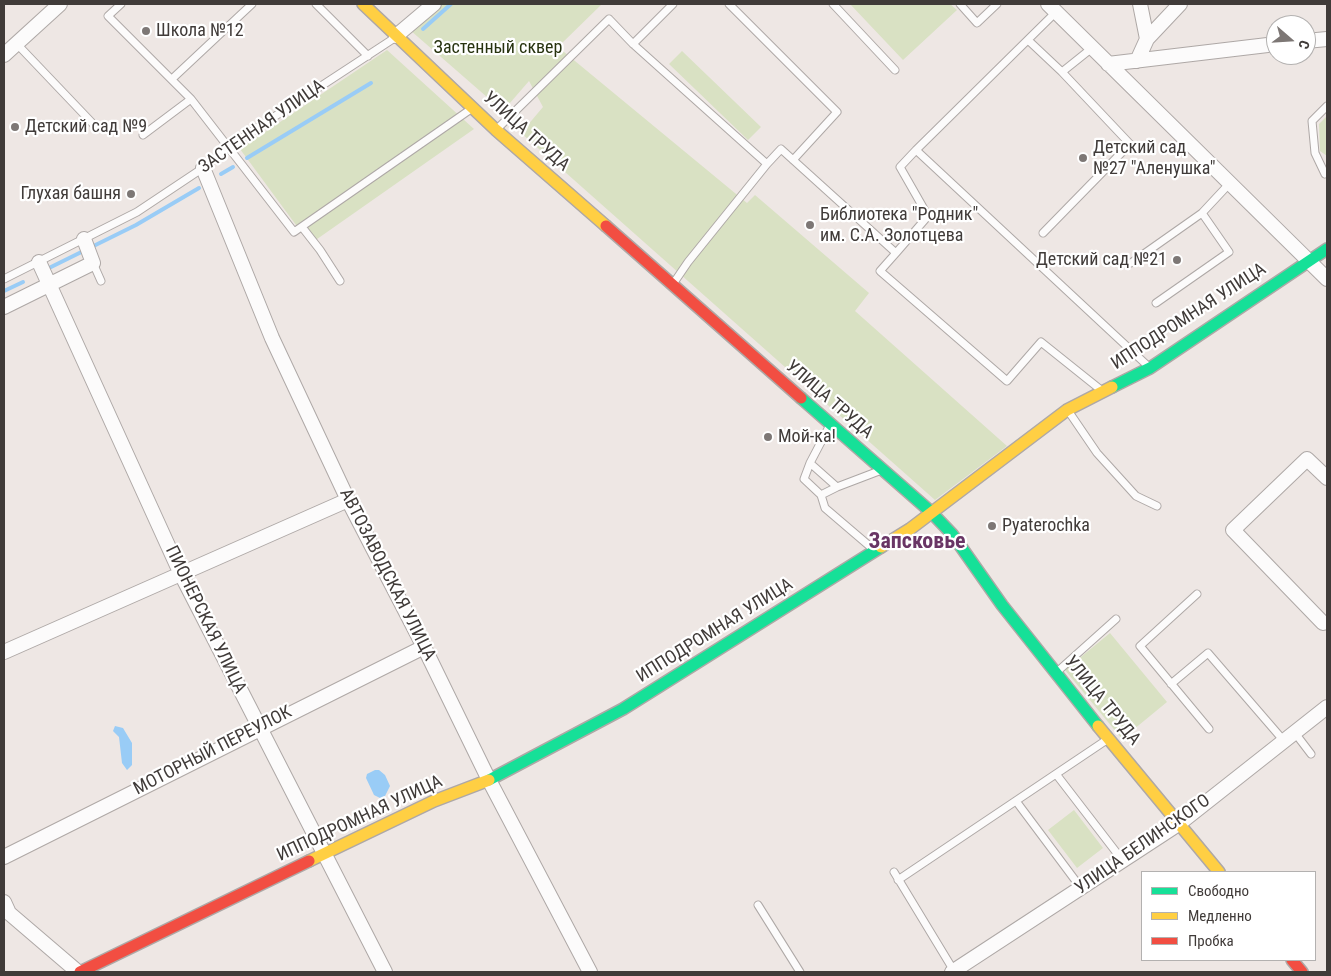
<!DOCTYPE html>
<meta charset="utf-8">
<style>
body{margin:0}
#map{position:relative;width:1331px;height:976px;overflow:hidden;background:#eee7e4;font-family:"Roboto Condensed",sans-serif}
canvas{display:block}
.frame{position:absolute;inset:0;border:5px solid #403b39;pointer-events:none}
.legend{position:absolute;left:1141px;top:871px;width:175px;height:90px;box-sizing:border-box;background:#fff;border:1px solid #b3b1b0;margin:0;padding:6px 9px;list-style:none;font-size:15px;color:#403b39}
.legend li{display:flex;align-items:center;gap:10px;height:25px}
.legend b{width:25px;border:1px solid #b3b1b0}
.north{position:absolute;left:1266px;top:15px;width:50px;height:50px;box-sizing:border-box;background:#fff;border:1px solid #b3b1b0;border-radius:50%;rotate:109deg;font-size:14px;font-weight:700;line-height:20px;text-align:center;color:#403b39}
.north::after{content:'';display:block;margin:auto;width:18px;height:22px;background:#7d7775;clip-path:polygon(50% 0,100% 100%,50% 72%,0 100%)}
</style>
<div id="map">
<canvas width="1331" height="976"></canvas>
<div class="frame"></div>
<ul class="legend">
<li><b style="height:6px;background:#16e098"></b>Свободно</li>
<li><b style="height:6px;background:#ffcf43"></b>Медленно</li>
<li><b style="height:6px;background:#f24e42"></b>Пробка</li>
</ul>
<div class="north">С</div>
</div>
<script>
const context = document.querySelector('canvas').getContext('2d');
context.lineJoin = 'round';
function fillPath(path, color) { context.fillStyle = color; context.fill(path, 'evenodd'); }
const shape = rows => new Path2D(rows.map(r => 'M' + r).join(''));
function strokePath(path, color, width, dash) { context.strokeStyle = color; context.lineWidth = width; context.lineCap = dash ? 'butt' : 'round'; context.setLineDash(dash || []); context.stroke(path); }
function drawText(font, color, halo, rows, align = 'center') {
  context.font = font + ' "Roboto Condensed",sans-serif'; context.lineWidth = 4.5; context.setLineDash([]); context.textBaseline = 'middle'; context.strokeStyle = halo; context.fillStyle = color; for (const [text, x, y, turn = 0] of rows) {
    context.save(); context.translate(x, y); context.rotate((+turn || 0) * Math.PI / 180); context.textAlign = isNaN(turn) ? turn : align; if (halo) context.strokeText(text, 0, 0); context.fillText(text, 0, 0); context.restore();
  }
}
fillPath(shape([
 [439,4,602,4,558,47,747,203,755,195,869,293,855,311,1007,446,935,500,521,133,543,107,529,81,503,111,410,30],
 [850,4,950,4,957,10,903,60],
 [387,50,474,129,310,244,240,149],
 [682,51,761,127,748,140,669,64],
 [1327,116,1327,156,1320,151,1319,124],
 [1110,633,1167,702,1122,739,1065,670],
 [1074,810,1103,848,1077,868,1048,830]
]), '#d9e1c3');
fillPath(shape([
 [115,726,123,728,132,743,132,765,127,770,122,763,119,737,113,731],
 [375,770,379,770,385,775,390,786,385,796,380,798,374,795,366,778,367,774]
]), '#99ccf6');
strokePath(shape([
 [423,29,451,4],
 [247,158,371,83],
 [221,174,233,167],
 [47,269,136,225,199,188],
 [4,291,23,282]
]), '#99ccf6', 4);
const lane = shape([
 [121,4,108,16,191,99,294,232,471,109],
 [316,4,368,56],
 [729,4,837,112,793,160],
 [833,4,895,70],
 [960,4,977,23,997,4],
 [1056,12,916,150,1149,367],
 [1028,40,1062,72,1092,48],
 [16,43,97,128],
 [633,44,673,4],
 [172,79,252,4],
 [1327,106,1312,121,1315,153,1325,174,1327,172],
 [497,129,609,19,633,44,767,164,781,149,896,253,880,271,1007,381,1041,342,1101,390],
 [143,135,191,99],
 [302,227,320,250,340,281],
 [1043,233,1130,144,1062,72],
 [896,253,928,216,900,167,916,150],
 [93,263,101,281],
 [1131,263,1202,213,1230,183],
 [4,279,137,212,203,168,228,147,396,37],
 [673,284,688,262,767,164],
 [1156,303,1229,252,1202,213],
 [1069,412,1097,453,1136,496,1157,506],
 [830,425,810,463,837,487,879,471],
 [810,463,804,479,821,495,837,487],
 [821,495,825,508,873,549],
 [1197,594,1140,646,1209,729],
 [1058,671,1116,619],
 [1171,684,1208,653,1284,741],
 [1295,733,1311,754],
 [1056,774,1123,861],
 [1016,801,1081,888],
 [894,872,954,971],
 [898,880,1108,739],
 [758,905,800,972]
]);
const street = shape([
 [1048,4,1327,279],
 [1140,4,1147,39],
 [396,36,434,4],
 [1306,41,1327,39],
 [4,55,60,4],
 [1137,61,1147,39,1180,4],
 [1108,64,1276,44],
 [203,168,272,338,348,500,424,647,489,780,590,972],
 [39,262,180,572,385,972],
 [4,307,93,263,84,239],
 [1323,623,1233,530,1307,459,1327,478],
 [4,652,348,500],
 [4,857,424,647],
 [4,902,9,913,78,972],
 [952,972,1180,823,1327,707]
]);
const fast = shape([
 [1112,387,1150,368,1327,249],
 [801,398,931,512,952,534,1002,605,1098,726],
 [489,780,623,709,881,547]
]);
const slow = shape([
 [363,4,496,130,606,226],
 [881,547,910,529,1067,410,1112,387],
 [1098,726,1219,872],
 [309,861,434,801,489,780]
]);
const jam = shape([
 [606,226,801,398],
 [1292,960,1302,972],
 [80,972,309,861]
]);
strokePath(lane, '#aea8a6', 9);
strokePath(street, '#aea8a6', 16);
strokePath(fast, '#aea8a6', 14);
strokePath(slow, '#aea8a6', 14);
strokePath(jam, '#aea8a6', 14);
strokePath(lane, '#fcfbfb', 7);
strokePath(street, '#fcfbfb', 14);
strokePath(fast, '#16e098', 11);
strokePath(slow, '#ffcf43', 11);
strokePath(jam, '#f24e42', 11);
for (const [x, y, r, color] of [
 [146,31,5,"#7d7775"],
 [15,127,5,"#7d7775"],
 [1083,158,5,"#7d7775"],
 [131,194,5,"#7d7775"],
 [810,225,5,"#7d7775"],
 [1177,260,5,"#7d7775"],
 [768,437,5,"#7d7775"],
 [992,526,5,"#7d7775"]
]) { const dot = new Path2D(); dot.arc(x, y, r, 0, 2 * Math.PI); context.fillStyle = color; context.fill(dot); strokePath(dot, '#fff', 2); }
drawText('18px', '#403b39', '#fff', [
 ["Школа №12",156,31],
 ["Детский сад №9",25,127],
 ["Детский сад",1093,148],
 ["№27 \"Аленушка\"",1093,169],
 ["Глухая башня",121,194,"right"],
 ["Библиотека \"Родник\"",820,215],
 ["им. С.А. Золотцева",820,236],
 ["Детский сад №21",1167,260,"right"],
 ["Мой-ка!",778,437],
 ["Pyaterochka",1002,526]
], 'left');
drawText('18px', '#27330f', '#fff', [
 ["Застенный сквер",498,48]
]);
drawText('18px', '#403b39', '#fff', [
 ["ЗАСТЕННАЯ УЛИЦА",262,127,-35],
 ["УЛИЦА ТРУДА",526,132,42],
 ["ИППОДРОМНАЯ УЛИЦА",1189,317,-33],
 ["УЛИЦА ТРУДА",829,400,41],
 ["АВТОЗАВОДСКАЯ УЛИЦА",387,575,63],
 ["ПИОНЕРСКАЯ УЛИЦА",205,620,64],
 ["ИППОДРОМНАЯ УЛИЦА",715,631,-32],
 ["УЛИЦА ТРУДА",1102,701,51],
 ["МОТОРНЫЙ ПЕРЕУЛОК",213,751,-27],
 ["ИППОДРОМНАЯ УЛИЦА",360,819,-25],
 ["УЛИЦА БЕЛИНСКОГО",1143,845,-35]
]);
drawText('bold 22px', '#693565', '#fff', [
 ["Запсковье",917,542]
]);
</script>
